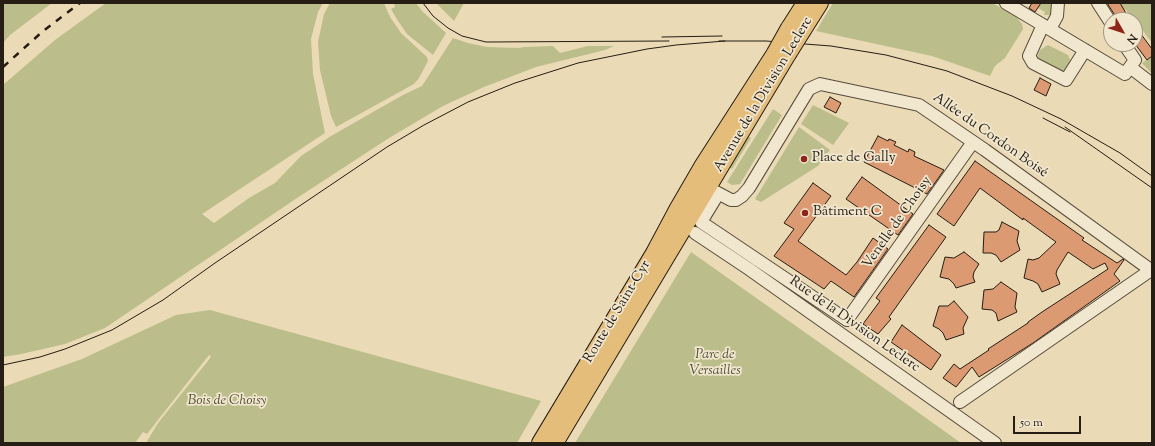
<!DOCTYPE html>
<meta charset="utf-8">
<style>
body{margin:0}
#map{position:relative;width:1155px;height:446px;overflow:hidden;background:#eadab5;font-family:"Sorts Mill Goudy",serif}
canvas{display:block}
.frame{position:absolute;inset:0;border:4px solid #261d14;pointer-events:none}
.north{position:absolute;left:1103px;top:12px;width:40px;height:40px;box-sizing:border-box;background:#f1e7cf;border:1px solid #a09684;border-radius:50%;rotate:129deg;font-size:11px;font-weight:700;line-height:16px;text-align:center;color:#261d14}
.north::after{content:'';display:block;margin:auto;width:14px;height:18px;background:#8f2418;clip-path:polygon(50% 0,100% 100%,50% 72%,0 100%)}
.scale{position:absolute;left:1013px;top:416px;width:68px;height:18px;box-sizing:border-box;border:2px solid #261d14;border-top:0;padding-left:5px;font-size:12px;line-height:14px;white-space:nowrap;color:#261d14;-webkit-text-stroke:3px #f1e7cf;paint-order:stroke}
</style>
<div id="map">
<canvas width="1155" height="446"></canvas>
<div class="frame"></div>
<div class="north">N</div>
<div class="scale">50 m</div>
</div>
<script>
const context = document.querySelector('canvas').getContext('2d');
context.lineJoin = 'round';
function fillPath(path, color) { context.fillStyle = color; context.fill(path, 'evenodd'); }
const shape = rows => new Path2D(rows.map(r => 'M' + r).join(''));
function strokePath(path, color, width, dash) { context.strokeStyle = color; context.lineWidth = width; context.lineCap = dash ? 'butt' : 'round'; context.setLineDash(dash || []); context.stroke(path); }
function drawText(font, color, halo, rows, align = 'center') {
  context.font = font + ' "Sorts Mill Goudy",serif'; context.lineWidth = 3.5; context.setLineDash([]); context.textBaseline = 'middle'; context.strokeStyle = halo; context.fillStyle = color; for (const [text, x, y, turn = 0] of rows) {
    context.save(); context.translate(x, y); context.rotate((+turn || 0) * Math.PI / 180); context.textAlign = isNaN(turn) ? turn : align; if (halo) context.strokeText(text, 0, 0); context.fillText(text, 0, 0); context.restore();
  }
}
fillPath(shape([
 [3,3,52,3,10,35,3,43],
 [106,3,323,3,318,12,311,39,313,74,325,133,202,214,214,223,249,198,275,183,301,156,331,136,403,95,422,86,453,38,468,43,487,47,519,48,524,47,553,46,560,53,588,46,614,46,605,50,536,67,484,87,443,106,389,138,297,198,105,328,65,344,21,354,3,357,3,85,55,40],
 [330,3,384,3,390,17,401,33,427,57,428,61,419,78,414,84,336,127,331,116,320,70,318,42,324,14],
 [394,3,416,3,422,11,446,33,433,55,407,34,398,21,391,9,395,7],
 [436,3,464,3,454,21],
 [833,3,992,3,1015,15,1022,24,1023,29,1005,58,995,66,990,76,932,56,816,31],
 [1041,3,1053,3,1052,15,1044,15,1045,12,1038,8],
 [1120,3,1152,3,1152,43,1135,20,1125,9,1124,11],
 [1048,45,1068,55,1070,60,1069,67,1064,71,1059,72,1039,63,1037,57,1040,50],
 [1152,56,1152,74,1142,63],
 [813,105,849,123,833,145,801,124],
 [773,109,782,115,740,184,732,185,727,182],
 [784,117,786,118,748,183,744,183],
 [799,127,830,150,818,166,761,202,755,199],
 [749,137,751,138,732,169,727,166,738,147],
 [691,252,891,393,961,443,575,443],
 [210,310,541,401,517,443,146,443,158,423,211,357,209,355,147,434,143,432,135,443,3,443,3,387,82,359,176,315]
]), '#bbbe8a');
const building = shape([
 [1032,3,1041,3,1035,12,1029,8,1032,3],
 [1107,3,1120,3,1130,20,1118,20,1107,3],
 [1135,26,1152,49,1152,56,1147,60,1135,44,1135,26],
 [1040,78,1051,84,1046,96,1034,90,1040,78],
 [830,97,841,103,836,113,824,107,830,97],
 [878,136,888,141,889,139,896,142,894,145,908,152,909,149,915,152,914,156,944,170,927,194,864,162,878,136],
 [975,161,1084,238,1082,240,1117,263,1123,259,1124,260,1114,274,1120,281,1033,343,979,377,972,367,956,387,943,378,954,364,960,369,989,350,988,349,1028,323,1028,322,1042,312,1108,269,1105,263,1093,269,1068,252,1057,270,1056,274,1060,284,1042,292,1038,284,1033,281,1024,278,1028,259,1033,260,1039,258,1056,242,1023,218,1023,220,980,188,954,226,937,214,975,161],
 [862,177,913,214,898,235,846,199,862,177],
 [813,183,831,196,798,241,846,275,857,262,873,238,888,249,854,297,831,281,824,289,774,256,794,229,784,223,813,183],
 [1002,222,1019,231,1017,241,1020,250,1001,262,996,255,991,253,983,253,984,232,996,232,999,230,1002,222],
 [929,225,946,237,889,317,891,319,878,334,863,324,880,301,876,298,929,225],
 [964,252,979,264,974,272,973,277,975,282,956,288,954,284,949,279,940,277,945,257,954,258,964,252],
 [1001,282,1017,293,1015,307,1017,312,998,321,996,313,992,310,982,309,984,290,993,289,1001,282],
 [954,301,968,317,963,328,964,334,946,340,943,333,939,329,933,326,939,306,948,306,954,301],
 [902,325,941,355,931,370,891,342,902,325]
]);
fillPath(building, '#dc9a73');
strokePath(building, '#261d14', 1);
const minor = shape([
 [1006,3,1125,74,1135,60,1124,44],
 [1098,3,1111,23],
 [1043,25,1029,56,1033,63,1066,80,1085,50],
 [1050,29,1057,16,1058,3],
 [1130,67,1152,84],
 [701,184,731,200,736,200,742,196,749,188,809,89,820,84,919,105,985,150,1152,271],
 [718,194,701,222,847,320,973,142],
 [695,233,749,269,995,443],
 [960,402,1151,270]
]);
const major = shape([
 [789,28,805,3],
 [803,30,820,3],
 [540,443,654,253,678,208,703,165,775,53],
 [555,443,788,54]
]);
strokePath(minor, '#574c3c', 14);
strokePath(major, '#261d14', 18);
strokePath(minor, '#f1e7cf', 12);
strokePath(major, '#e5bd7a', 16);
strokePath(shape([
 [423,3,433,16,448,28,462,36,486,42,669,41],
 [662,37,722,36],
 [719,41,766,41,831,46,886,55,947,71,1012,96,1061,119,1120,153,1152,176],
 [1043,118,1070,132],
 [1065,127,1152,188],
 [3,365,40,357,65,349,112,330,163,300,215,263,387,147,424,125,468,102,515,83,578,63,647,49,676,45,725,41]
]), '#261d14', 1);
strokePath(shape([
 [3,67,42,32,80,3]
]), '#261d14', 2.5, [7, 7]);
const majorBridge = shape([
 [775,53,789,28],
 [788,54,803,30]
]);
strokePath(majorBridge, '#261d14', 18, []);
strokePath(majorBridge, '#e5bd7a', 16);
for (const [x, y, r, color] of [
 [804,159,4,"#8f2418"],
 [805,213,4,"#8f2418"]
]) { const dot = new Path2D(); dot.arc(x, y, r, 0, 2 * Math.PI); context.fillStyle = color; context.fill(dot); strokePath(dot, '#f1e7cf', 1.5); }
drawText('14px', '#261d14', '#f1e7cf', [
 ["Avenue de la Division Leclerc",764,95,-59],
 ["Allée du Cordon Boisé",990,136,35],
 ["Venelle de Choisy",898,223,-55],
 ["Route de Saint-Cyr",618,312,-59],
 ["Rue de la Division Leclerc",854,325,35]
]);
drawText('14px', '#261d14', '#f1e7cf', [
 ["Place de Gally",812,159],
 ["Bâtiment C",813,213]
], 'left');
drawText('italic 14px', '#534d37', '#f1e7cf', [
 ["Parc de",715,356],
 ["Versailles",715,372],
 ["Bois de Choisy",227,402]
]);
</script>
